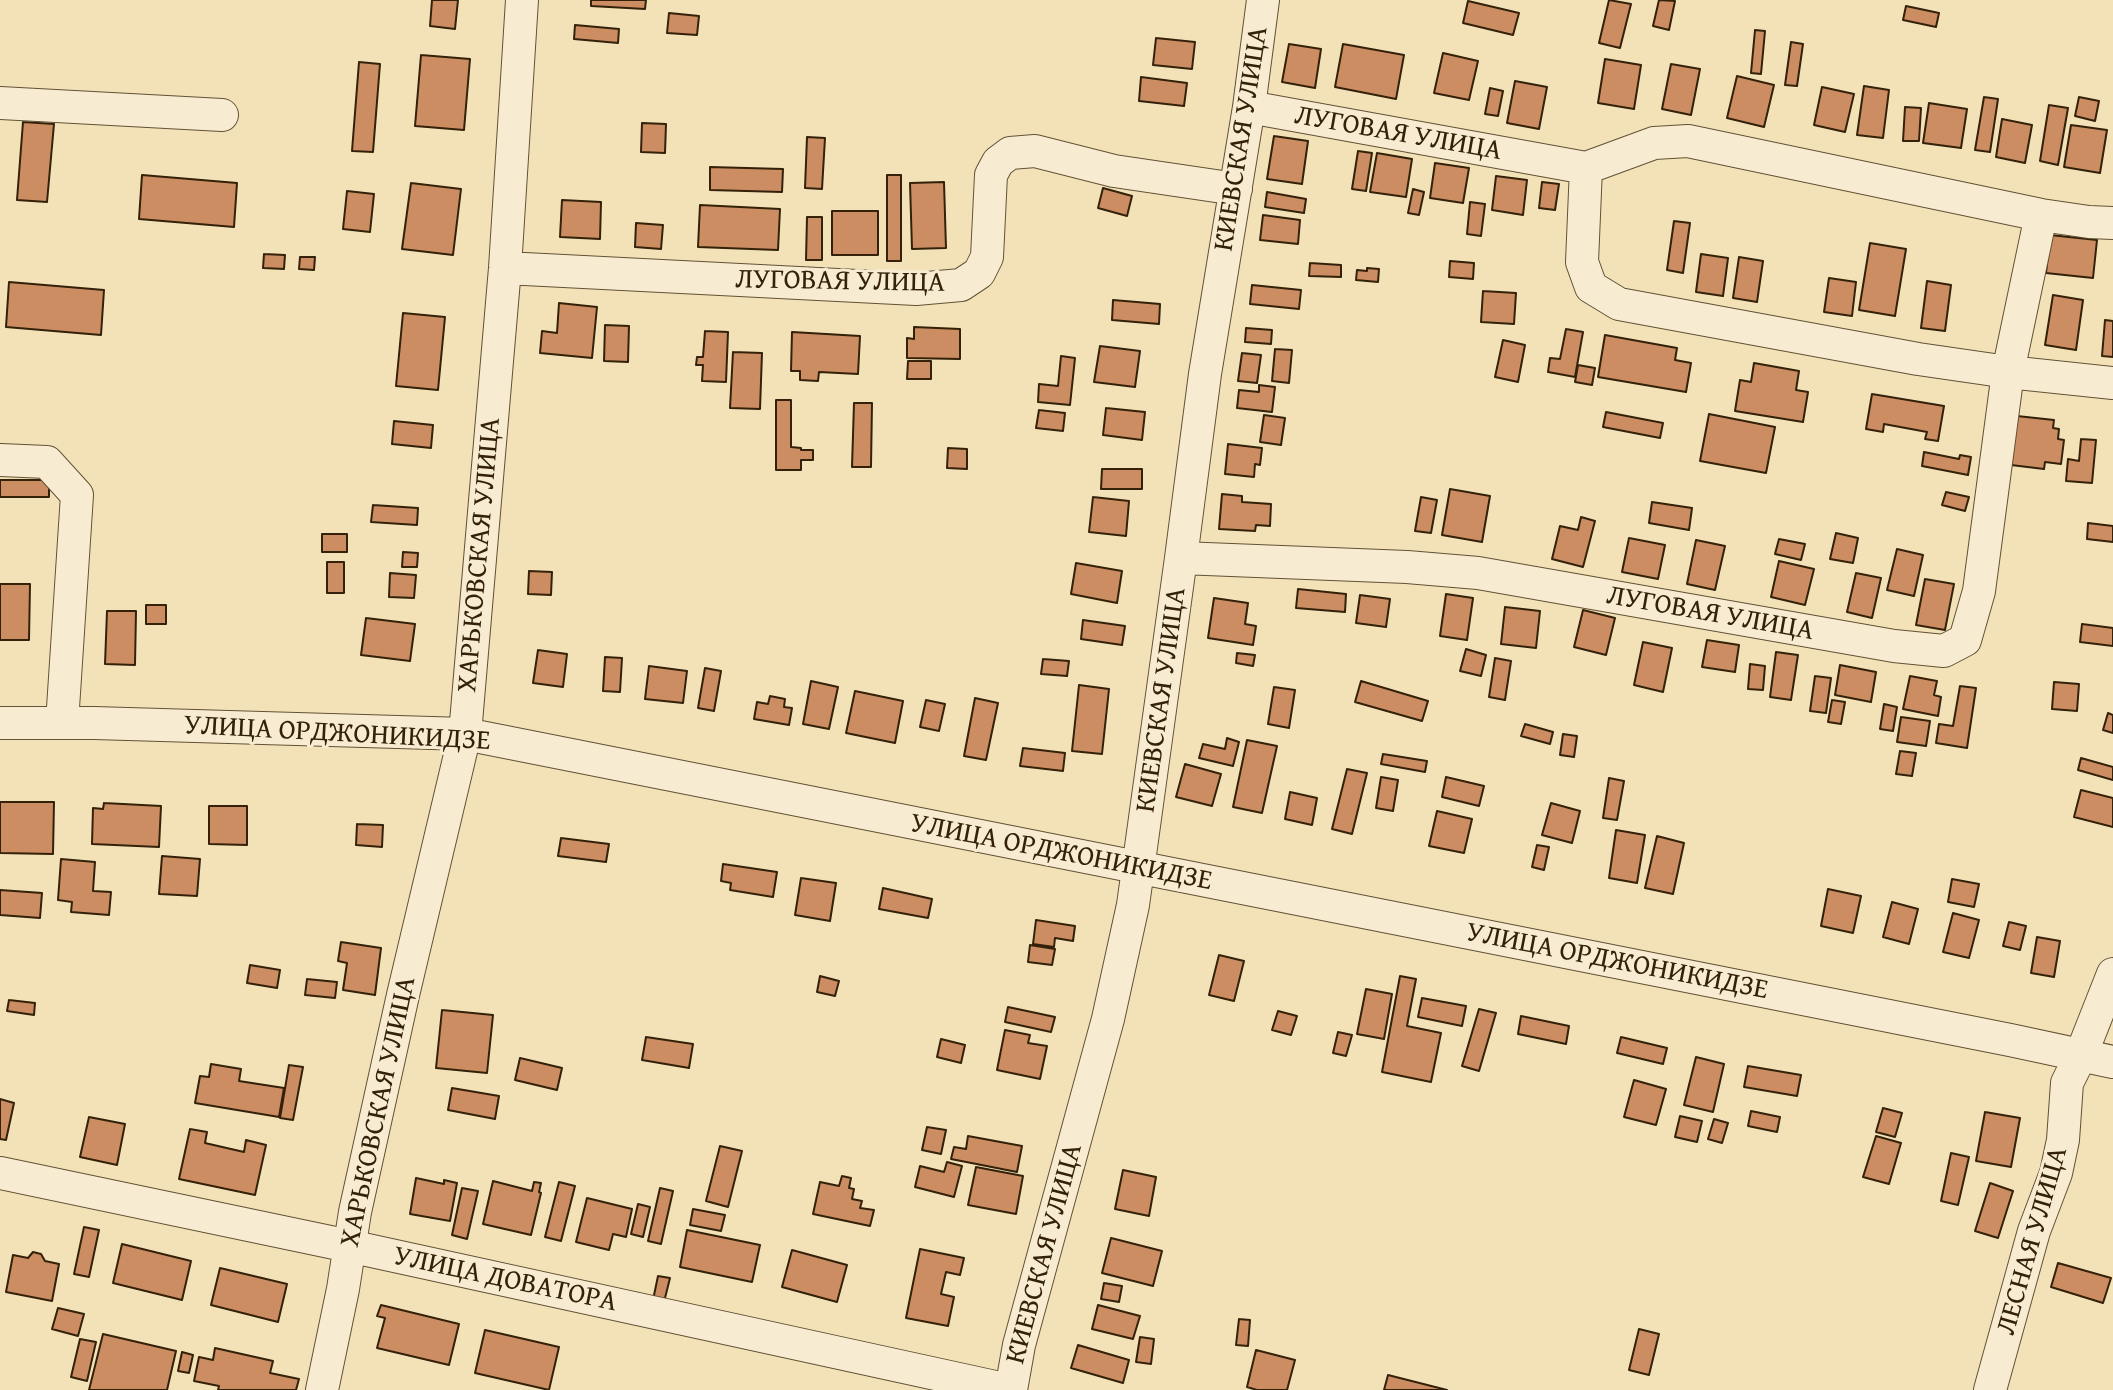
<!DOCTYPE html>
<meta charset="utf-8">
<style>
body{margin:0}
canvas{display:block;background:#f3e2b8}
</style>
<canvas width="2113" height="1390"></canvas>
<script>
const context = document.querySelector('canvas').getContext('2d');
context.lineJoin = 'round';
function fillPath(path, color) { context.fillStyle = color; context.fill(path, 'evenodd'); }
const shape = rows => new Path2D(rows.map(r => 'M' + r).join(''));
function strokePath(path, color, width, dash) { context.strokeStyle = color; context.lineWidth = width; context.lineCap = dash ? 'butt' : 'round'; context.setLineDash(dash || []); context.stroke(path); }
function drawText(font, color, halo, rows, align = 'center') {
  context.font = font + ' "Gentium Book Plus",serif'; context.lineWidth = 6; context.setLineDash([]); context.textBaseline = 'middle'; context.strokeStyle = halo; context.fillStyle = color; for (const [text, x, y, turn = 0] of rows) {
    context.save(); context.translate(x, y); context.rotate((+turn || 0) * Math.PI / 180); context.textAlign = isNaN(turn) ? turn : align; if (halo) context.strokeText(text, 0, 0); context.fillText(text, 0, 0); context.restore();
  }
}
const building = shape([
 [432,0,458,0,455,29,430,26,432,0],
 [591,0,646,0,645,9,591,6,591,0],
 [1609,0,1631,4,1620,48,1599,43,1609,0],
 [1659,0,1675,1,1669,30,1653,26,1659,0],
 [1468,1,1519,13,1513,35,1463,23,1468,1],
 [1906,6,1939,13,1936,27,1903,20,1906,6],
 [669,13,699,16,697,35,667,33,669,13],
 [575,25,619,29,618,43,574,39,575,25],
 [1755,30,1765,31,1761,74,1751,73,1755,30],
 [1156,38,1195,42,1192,69,1153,65,1156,38],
 [1791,42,1803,44,1797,86,1785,85,1791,42],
 [1289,44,1321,49,1315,88,1282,82,1289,44],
 [1343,44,1404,55,1396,99,1335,87,1343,44],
 [1443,53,1478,61,1469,100,1434,93,1443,53],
 [421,55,470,59,464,130,415,126,421,55],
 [1605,59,1641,65,1634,109,1598,103,1605,59],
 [359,62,380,64,373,152,352,151,359,62],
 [1671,64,1700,69,1691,115,1662,109,1671,64],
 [1737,76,1774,85,1764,127,1727,118,1737,76],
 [1141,77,1187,83,1184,106,1139,101,1141,77],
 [1515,81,1547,87,1539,129,1507,123,1515,81],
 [1864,86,1889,90,1883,138,1857,135,1864,86],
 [1822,87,1854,94,1845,132,1814,125,1822,87],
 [1490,88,1503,91,1498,116,1485,114,1490,88],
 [1984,97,1998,99,1990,152,1975,150,1984,97],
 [2079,97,2099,101,2095,121,2075,116,2079,97],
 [1929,103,1967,109,1961,148,1923,143,1929,103],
 [2049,105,2068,108,2058,165,2040,161,2049,105],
 [1905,107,1921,108,1919,141,1903,141,1905,107],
 [2002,119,2032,125,2025,163,1996,157,2002,119],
 [23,122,54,124,47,202,17,200,23,122],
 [642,123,666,124,665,153,641,152,642,123],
 [2071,125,2107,130,2100,173,2064,167,2071,125],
 [1274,136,1308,141,1302,184,1267,179,1274,136],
 [807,137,825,138,822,189,805,188,807,137],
 [1358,151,1372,153,1366,191,1352,189,1358,151],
 [1377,153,1412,159,1406,197,1370,192,1377,153],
 [1435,163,1469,168,1463,203,1430,198,1435,163],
 [710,167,783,169,782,192,710,190,710,167],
 [142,175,237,183,234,227,139,219,142,175],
 [887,175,901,175,901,261,887,261,887,175],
 [1496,176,1527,180,1523,215,1492,210,1496,176],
 [944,182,946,248,912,249,910,183,944,182],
 [1542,182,1559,184,1555,210,1539,208,1542,182],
 [411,183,461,189,453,255,402,249,411,183],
 [1103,188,1132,196,1127,216,1098,208,1103,188],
 [1413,189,1424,192,1419,215,1408,213,1413,189],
 [347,191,374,194,370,232,343,229,347,191],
 [1267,192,1306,199,1304,213,1265,207,1267,192],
 [562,200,601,202,600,239,560,237,562,200],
 [1470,202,1485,204,1481,236,1467,234,1470,202],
 [700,205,780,209,778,250,698,247,700,205],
 [832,211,878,211,878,255,832,255,832,211],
 [1263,215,1300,220,1298,244,1260,240,1263,215],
 [807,217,822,217,822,260,806,260,807,217],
 [1674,221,1690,223,1683,273,1667,270,1674,221],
 [636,223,663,225,661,249,635,247,636,223],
 [2050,235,2097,240,2093,278,2046,273,2050,235],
 [1870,243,1906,249,1895,316,1859,310,1870,243],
 [264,254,285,255,284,269,263,268,264,254],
 [1701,254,1728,258,1723,296,1696,292,1701,254],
 [300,257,315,257,314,270,299,269,300,257],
 [1739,257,1763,261,1757,302,1733,298,1739,257],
 [1450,261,1474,263,1473,279,1449,277,1450,261],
 [1310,263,1341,265,1341,277,1309,276,1310,263],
 [1367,268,1379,269,1378,282,1356,280,1357,270,1367,271,1367,268],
 [1829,278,1856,282,1852,316,1824,312,1829,278],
 [1927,281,1951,285,1945,331,1921,328,1927,281],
 [9,282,104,290,101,335,6,327,9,282],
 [1252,285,1301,290,1299,309,1250,304,1252,285],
 [1483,291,1516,293,1514,324,1481,322,1483,291],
 [2053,295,2083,300,2076,350,2045,345,2053,295],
 [1113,300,1160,304,1159,324,1112,320,1113,300],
 [559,303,597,307,592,358,540,353,542,331,557,333,559,303],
 [403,313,445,317,438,390,396,386,403,313],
 [2105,320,2113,321,2113,357,2102,356,2105,320],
 [605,325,629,326,628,362,604,361,605,325],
 [914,327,960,329,960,359,907,358,907,338,914,339,914,327],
 [1246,328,1272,330,1271,344,1245,342,1246,328],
 [1566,329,1583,332,1575,377,1548,372,1550,358,1560,359,1566,329],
 [705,331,728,332,726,382,702,381,703,365,696,365,697,357,703,357,705,331],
 [792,332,860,336,858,374,819,372,818,381,800,380,800,371,791,371,792,332],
 [1605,335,1677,348,1675,360,1691,363,1686,392,1598,377,1605,335],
 [1503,340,1525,345,1518,382,1495,377,1503,340],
 [1100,346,1140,351,1135,387,1094,382,1100,346],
 [1275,349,1292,350,1289,383,1272,381,1275,349],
 [733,352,762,353,760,409,730,408,733,352],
 [1242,353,1261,355,1257,383,1238,381,1242,353],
 [1061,356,1075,358,1070,405,1038,402,1039,384,1058,386,1061,356],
 [908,361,931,361,931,379,907,379,908,361],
 [1754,363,1799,371,1796,390,1808,392,1803,422,1735,411,1740,380,1751,382,1754,363],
 [1578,365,1595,368,1592,385,1575,382,1578,365],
 [1259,385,1275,387,1272,412,1237,408,1239,390,1259,392,1259,385],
 [1872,394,1944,406,1938,441,1925,439,1927,432,1884,424,1883,432,1866,429,1872,394],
 [776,400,791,400,791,447,801,448,801,450,813,450,813,460,801,460,801,470,776,470,776,400],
 [854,403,872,403,871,467,852,467,854,403],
 [1106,408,1145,412,1142,440,1103,435,1106,408],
 [1039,410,1065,413,1063,431,1036,428,1039,410],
 [1606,412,1663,423,1660,438,1603,427,1606,412],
 [1709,414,1775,427,1766,473,1700,461,1709,414],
 [1264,415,1285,418,1281,445,1260,442,1264,415],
 [2017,416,2054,420,2053,428,2059,429,2058,439,2064,440,2061,464,2045,462,2044,469,2011,465,2017,416],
 [394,421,433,425,431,448,392,444,394,421],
 [2081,439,2096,440,2092,483,2066,481,2068,459,2079,461,2081,439],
 [1228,444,1262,448,1260,465,1255,464,1254,477,1225,474,1228,444],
 [948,448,967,449,967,469,947,468,948,448],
 [1924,452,1959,459,1960,455,1971,457,1968,475,1922,466,1924,452],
 [1102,469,1142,469,1142,489,1101,489,1102,469],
 [0,480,49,480,49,497,0,497,0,480],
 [1450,489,1490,496,1482,542,1442,535,1450,489],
 [1946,492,1969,497,1965,511,1942,505,1946,492],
 [1222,494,1242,496,1242,502,1271,504,1270,526,1256,525,1255,531,1219,529,1222,494],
 [1093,497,1129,501,1126,536,1089,532,1093,497],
 [1421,497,1437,500,1431,533,1415,531,1421,497],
 [1652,502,1692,508,1689,530,1649,523,1652,502],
 [373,505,418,508,417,525,371,522,373,505],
 [1581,517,1595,521,1583,567,1552,559,1560,526,1578,530,1581,517],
 [2088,523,2113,526,2113,542,2087,539,2088,523],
 [1836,533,1858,538,1853,563,1830,559,1836,533],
 [322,534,347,534,347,552,322,552,322,534],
 [1629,538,1665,545,1658,579,1622,572,1629,538],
 [1779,539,1805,544,1801,560,1775,554,1779,539],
 [1696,540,1725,546,1715,590,1687,584,1696,540],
 [1897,549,1923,555,1914,596,1887,590,1897,549],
 [403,552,418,553,417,567,402,567,403,552],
 [1779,561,1814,569,1805,605,1771,597,1779,561],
 [327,562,344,562,344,593,327,593,327,562],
 [1076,563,1122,571,1117,603,1071,594,1076,563],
 [529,571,552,572,551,595,528,594,529,571],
 [390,573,416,575,414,598,389,597,390,573],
 [1856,573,1881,578,1872,618,1847,612,1856,573],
 [1925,579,1954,584,1945,630,1916,625,1925,579],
 [0,584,30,584,29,640,0,640,0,584],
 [1298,589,1346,594,1345,612,1296,608,1298,589],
 [1446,594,1473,598,1467,640,1440,636,1446,594],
 [1360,595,1390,599,1386,627,1356,623,1360,595],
 [1214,598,1248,603,1245,624,1256,626,1253,645,1208,638,1214,598],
 [146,605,166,605,166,624,146,624,146,605],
 [1505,607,1540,611,1536,648,1501,644,1505,607],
 [1583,610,1615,618,1606,655,1574,647,1583,610],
 [107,611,136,611,135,665,105,664,107,611],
 [366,618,415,624,410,661,361,655,366,618],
 [1083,620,1125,626,1122,645,1081,639,1083,620],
 [2082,624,2113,628,2113,646,2080,642,2082,624],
 [1707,640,1739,645,1735,672,1702,667,1707,640],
 [1643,642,1672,648,1663,692,1634,685,1643,642],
 [1466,649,1486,655,1481,676,1460,671,1466,649],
 [538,650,567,654,563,687,533,683,538,650],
 [1776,652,1798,655,1791,700,1770,697,1776,652],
 [1237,653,1255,655,1253,666,1236,663,1237,653],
 [605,657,622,658,620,692,603,691,605,657],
 [1495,658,1511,661,1505,700,1489,697,1495,658],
 [1043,659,1069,661,1067,676,1041,674,1043,659],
 [1750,664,1765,666,1763,690,1748,689,1750,664],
 [1840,665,1876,672,1871,702,1835,695,1840,665],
 [649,666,687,671,683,703,645,699,649,666],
 [705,668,721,671,714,711,698,708,705,668],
 [1815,676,1831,678,1826,713,1810,711,1815,676],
 [1910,676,1937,681,1934,695,1941,697,1938,716,1903,709,1910,676],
 [811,681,838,687,829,729,803,724,811,681],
 [1361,681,1428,701,1422,721,1355,702,1361,681],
 [2054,682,2079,684,2077,711,2052,709,2054,682],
 [1079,685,1109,689,1102,754,1072,751,1079,685],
 [1960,686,1976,688,1967,748,1936,743,1939,724,1953,726,1960,686],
 [1274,687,1295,690,1289,728,1268,724,1274,687],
 [855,691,903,701,895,743,846,733,855,691],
 [770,696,785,699,784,707,792,708,789,725,754,719,757,702,768,704,770,696],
 [975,698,998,703,986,760,964,756,975,698],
 [926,700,945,704,939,731,920,727,926,700],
 [1832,700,1845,702,1841,724,1828,722,1832,700],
 [1884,704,1897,707,1893,731,1880,729,1884,704],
 [2108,713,2113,715,2113,733,2103,730,2108,713],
 [1901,717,1930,721,1926,746,1897,742,1901,717],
 [1525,724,1553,732,1550,744,1521,736,1525,724],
 [1563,734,1577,736,1574,757,1560,755,1563,734],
 [1227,738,1239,742,1233,766,1199,758,1203,744,1225,749,1227,738],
 [1247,740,1277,746,1262,813,1233,807,1247,740],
 [1023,748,1065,753,1063,771,1020,766,1023,748],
 [1900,751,1916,753,1912,776,1896,774,1900,751],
 [1383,754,1427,761,1425,772,1381,764,1383,754],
 [2081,758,2113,767,2113,780,2078,770,2081,758],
 [1185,764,1221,774,1212,806,1176,797,1185,764],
 [1347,769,1367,773,1352,834,1332,829,1347,769],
 [1381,777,1398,780,1393,811,1376,808,1381,777],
 [1446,777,1484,786,1479,806,1442,797,1446,777],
 [1609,778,1624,781,1617,820,1603,818,1609,778],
 [2081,790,2113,798,2113,827,2074,817,2081,790],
 [1290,792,1317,798,1312,825,1285,819,1290,792],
 [0,802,54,802,53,854,0,853,0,802],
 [104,803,161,806,159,847,92,844,93,808,103,809,104,803],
 [1551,803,1580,811,1572,843,1542,835,1551,803],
 [209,806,247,806,247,845,209,844,209,806],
 [1437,811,1472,819,1464,853,1429,846,1437,811],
 [357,824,383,825,382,847,356,845,357,824],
 [1616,830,1645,835,1637,883,1609,878,1616,830],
 [1657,836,1684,843,1673,894,1645,888,1657,836],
 [561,838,609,844,606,862,558,856,561,838],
 [1537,845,1549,847,1544,870,1532,867,1537,845],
 [162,856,200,859,197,896,159,894,162,856],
 [61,859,95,862,93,891,111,892,109,915,71,912,72,902,58,900,61,859],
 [723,864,777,872,773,897,730,890,731,883,721,881,723,864],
 [801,878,836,883,830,921,795,915,801,878],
 [1952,879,1979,884,1974,907,1948,902,1952,879],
 [883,888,932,899,928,918,879,909,883,888],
 [1828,889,1861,896,1853,933,1821,926,1828,889],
 [0,890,42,893,40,918,0,915,0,890],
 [1892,902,1918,909,1909,944,1883,937,1892,902],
 [1953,913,1979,920,1969,958,1943,952,1953,913],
 [1036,920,1075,926,1073,941,1055,938,1054,947,1033,944,1036,920],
 [2009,922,2026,926,2020,950,2003,946,2009,922],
 [2037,937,2060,941,2054,977,2031,973,2037,937],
 [341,942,381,948,375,995,343,990,347,963,338,961,341,942],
 [1030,945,1055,949,1052,965,1028,962,1030,945],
 [1219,955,1244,961,1234,1001,1209,995,1219,955],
 [250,965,280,970,277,988,247,983,250,965],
 [820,976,839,981,835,996,817,992,820,976],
 [1400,976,1416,979,1407,1026,1441,1033,1431,1082,1382,1072,1400,976],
 [307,979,337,982,335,998,305,995,307,979],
 [1366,989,1392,994,1384,1039,1357,1034,1366,989],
 [1422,998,1466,1006,1462,1026,1418,1017,1422,998],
 [9,1000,35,1003,34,1015,7,1011,9,1000],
 [1008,1007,1055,1017,1051,1032,1005,1022,1008,1007],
 [1479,1009,1496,1013,1479,1071,1462,1066,1479,1009],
 [442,1010,493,1015,487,1073,436,1068,442,1010],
 [1278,1011,1297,1016,1291,1035,1272,1030,1278,1011],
 [1521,1016,1569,1026,1566,1044,1518,1034,1521,1016],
 [1005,1030,1030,1035,1028,1043,1047,1046,1040,1079,997,1070,1005,1030],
 [1338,1032,1352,1035,1346,1056,1333,1053,1338,1032],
 [646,1037,693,1044,689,1068,642,1060,646,1037],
 [1621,1037,1667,1048,1663,1064,1617,1053,1621,1037],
 [941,1039,965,1045,961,1063,937,1057,941,1039],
 [1696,1057,1724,1064,1713,1112,1684,1105,1696,1057],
 [520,1058,562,1068,557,1090,515,1080,520,1058],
 [211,1064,241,1069,239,1081,284,1088,279,1117,195,1103,200,1076,209,1077,211,1064],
 [289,1065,303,1067,293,1120,280,1118,289,1065],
 [1748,1066,1801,1075,1797,1096,1744,1087,1748,1066],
 [1634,1080,1666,1089,1656,1125,1624,1117,1634,1080],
 [452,1088,499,1096,495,1119,448,1110,452,1088],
 [0,1099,14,1103,6,1140,0,1139,0,1099],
 [1883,1108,1902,1113,1895,1137,1876,1132,1883,1108],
 [1751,1111,1780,1117,1777,1132,1748,1126,1751,1111],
 [1985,1112,2020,1118,2011,1167,1976,1161,1985,1112],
 [1680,1116,1702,1121,1697,1142,1675,1137,1680,1116],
 [89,1117,125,1124,117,1165,80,1157,89,1117],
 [1714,1119,1728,1123,1722,1143,1708,1139,1714,1119],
 [927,1127,946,1130,941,1154,922,1150,927,1127],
 [190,1129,207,1132,205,1143,244,1152,246,1140,266,1145,255,1195,179,1179,190,1129],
 [968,1136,1022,1146,1017,1172,951,1159,954,1147,966,1149,968,1136],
 [1876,1136,1901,1143,1889,1184,1863,1177,1876,1136],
 [720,1146,742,1151,728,1207,706,1201,720,1146],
 [1951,1153,1969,1157,1958,1205,1941,1201,1951,1153],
 [947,1162,962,1166,954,1197,915,1187,920,1166,944,1172,947,1162],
 [976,1167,1023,1176,1016,1214,968,1205,976,1167],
 [1123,1170,1156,1177,1149,1216,1115,1209,1123,1170],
 [842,1176,851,1178,849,1188,854,1189,852,1199,862,1201,860,1208,874,1210,870,1226,813,1214,820,1182,839,1186,842,1176],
 [416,1178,444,1184,444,1180,457,1183,450,1221,410,1214,416,1178],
 [493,1181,532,1191,534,1182,541,1183,539,1192,541,1193,531,1235,483,1224,493,1181],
 [559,1182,575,1186,561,1241,545,1237,559,1182],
 [1990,1183,2013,1191,1998,1238,1975,1231,1990,1183],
 [462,1188,478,1191,467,1239,452,1235,462,1188],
 [660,1188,673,1191,661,1244,648,1241,660,1188],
 [587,1198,632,1209,626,1237,613,1234,609,1250,576,1242,587,1198],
 [638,1204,650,1207,643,1237,631,1234,638,1204],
 [693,1209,725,1215,721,1231,690,1225,693,1209],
 [84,1227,99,1230,89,1277,74,1274,84,1227],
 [687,1230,760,1245,752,1282,680,1267,687,1230],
 [1111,1238,1162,1251,1153,1286,1102,1273,1111,1238],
 [122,1244,191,1261,182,1300,113,1283,122,1244],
 [920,1249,964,1258,960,1275,946,1272,941,1294,954,1297,948,1326,906,1318,920,1249],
 [792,1250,847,1265,837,1302,782,1287,792,1250],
 [33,1252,41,1254,45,1261,59,1264,52,1301,6,1292,13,1255,28,1258,33,1252],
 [2058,1263,2111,1278,2103,1303,2051,1287,2058,1263],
 [220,1268,287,1284,278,1322,211,1305,220,1268],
 [658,1276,670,1278,664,1302,653,1300,658,1276],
 [1104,1283,1122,1286,1119,1302,1101,1299,1104,1283],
 [381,1305,459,1324,449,1365,377,1348,385,1318,377,1316,381,1305],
 [1098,1305,1140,1316,1133,1339,1092,1329,1098,1305],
 [58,1308,84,1314,78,1336,52,1329,58,1308],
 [1239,1319,1250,1320,1248,1346,1236,1345,1239,1319],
 [1639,1329,1659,1334,1649,1375,1629,1370,1639,1329],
 [485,1330,559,1347,549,1390,475,1373,485,1330],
 [103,1334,176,1351,167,1390,89,1390,103,1334],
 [1140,1337,1154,1339,1151,1364,1136,1362,1140,1337],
 [80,1339,96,1342,87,1381,71,1377,80,1339],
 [1078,1345,1129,1360,1123,1383,1071,1368,1078,1345],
 [215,1348,273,1361,270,1373,299,1379,296,1390,218,1390,219,1386,194,1381,199,1357,213,1360,215,1348],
 [1256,1350,1295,1360,1287,1390,1257,1390,1247,1387,1256,1350],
 [182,1352,193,1355,189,1373,178,1371,182,1352],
 [1388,1375,1447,1390,1384,1390,1388,1375]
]);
fillPath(building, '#cc8d63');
strokePath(building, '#332109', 2);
const minor = shape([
 [0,103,222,115],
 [1249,107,1586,168,1582,262,1591,287,1619,304,1918,359,2008,372,2113,383],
 [1586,168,1654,143,1688,141,2041,215,2089,222,2113,223],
 [505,268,916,289,961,285,979,273,987,257,991,175,998,162,1010,153,1035,151,1114,171,1236,189],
 [0,460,47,462,77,495,62,723],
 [1181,558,1407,567,1478,573,1894,646,1944,651,1965,640,1979,591,2008,372,2041,215],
 [0,723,94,723,465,734,2010,1040,2113,1062],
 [0,1173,349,1246,1009,1390],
 [322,1390,343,1289,355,1212,403,995,465,734,505,268,522,0],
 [1011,1390,1019,1345,1108,1019,1133,905,1181,558,1205,374,1249,107,1263,0],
 [1990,1390,2034,1231,2056,1173,2063,1140,2067,1083,2081,1055,2113,974]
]);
strokePath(minor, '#635135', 34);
strokePath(minor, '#f7ecd1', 32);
drawText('28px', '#332109', '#f7ecd1', [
 ["ЛУГОВАЯ УЛИЦА",1398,134,10],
 ["КИЕВСКАЯ УЛИЦА",1242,139,-81],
 ["ЛУГОВАЯ УЛИЦА",840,282,1],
 ["ХАРЬКОВСКАЯ УЛИЦА",480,555,-85],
 ["ЛУГОВАЯ УЛИЦА",1710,614,10],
 ["КИЕВСКАЯ УЛИЦА",1162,700,-82],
 ["УЛИЦА ОРДЖОНИКИДЗЕ",337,734,3],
 ["УЛИЦА ОРДЖОНИКИДЗЕ",1061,853,11],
 ["УЛИЦА ОРДЖОНИКИДЗЕ",1617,962,11],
 ["ХАРЬКОВСКАЯ УЛИЦА",379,1112,-78],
 ["ЛЕСНАЯ УЛИЦА",2033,1241,-74],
 ["КИЕВСКАЯ УЛИЦА",1045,1254,-75],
 ["УЛИЦА ДОВАТОРА",505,1280,12]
]);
</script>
